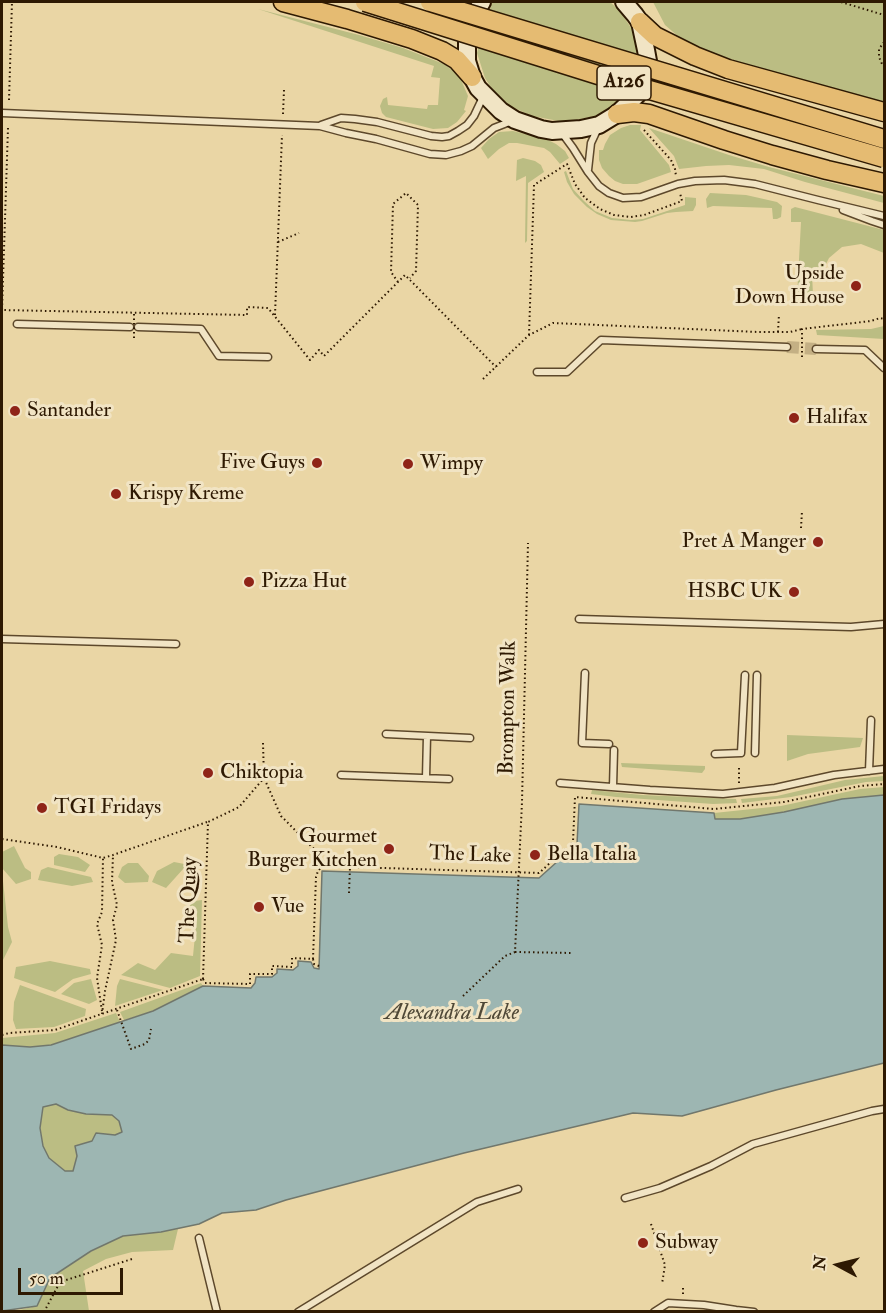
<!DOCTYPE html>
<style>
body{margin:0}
#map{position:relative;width:886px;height:1313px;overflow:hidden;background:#ead6a5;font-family:"IM FELL Double Pica",serif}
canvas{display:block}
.frame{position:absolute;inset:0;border:3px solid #2e1902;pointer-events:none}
.north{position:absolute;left:808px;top:1235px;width:60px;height:60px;-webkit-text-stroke:4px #f1e4c4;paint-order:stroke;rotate:277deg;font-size:16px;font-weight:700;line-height:24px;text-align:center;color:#2e1902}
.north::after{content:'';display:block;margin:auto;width:21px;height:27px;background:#2e1902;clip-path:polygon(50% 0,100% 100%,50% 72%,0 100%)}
.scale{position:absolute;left:18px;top:1268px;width:105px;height:27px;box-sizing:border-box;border:3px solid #2e1902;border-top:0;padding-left:8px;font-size:18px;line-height:21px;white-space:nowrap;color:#2e1902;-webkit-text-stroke:4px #f1e4c4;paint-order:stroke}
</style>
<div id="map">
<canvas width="886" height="1313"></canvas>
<div class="frame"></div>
<div class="north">N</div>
<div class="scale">50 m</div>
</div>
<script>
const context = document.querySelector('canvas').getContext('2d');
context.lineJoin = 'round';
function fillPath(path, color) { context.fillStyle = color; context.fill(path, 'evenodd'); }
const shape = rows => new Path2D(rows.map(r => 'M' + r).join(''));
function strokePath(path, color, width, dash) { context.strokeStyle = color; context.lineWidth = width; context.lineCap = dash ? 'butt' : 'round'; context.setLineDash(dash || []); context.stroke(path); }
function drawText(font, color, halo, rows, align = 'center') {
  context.font = font + ' "IM FELL Double Pica",serif'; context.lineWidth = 6; context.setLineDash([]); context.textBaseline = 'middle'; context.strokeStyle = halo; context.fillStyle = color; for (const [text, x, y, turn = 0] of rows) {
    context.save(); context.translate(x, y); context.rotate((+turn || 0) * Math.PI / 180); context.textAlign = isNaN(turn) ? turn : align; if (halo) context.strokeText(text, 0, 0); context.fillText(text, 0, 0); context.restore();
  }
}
fillPath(shape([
 [492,2,610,2,619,10,632,29,636,41,637,51,621,97,615,104,596,116,564,122,532,116,510,106,492,89,485,78,477,53],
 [653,2,884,2,884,106,754,67,687,44,665,25],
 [258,9,359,35,403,48,444,64,459,75,468,96,464,110,466,111,457,122,448,128,433,129,386,117,382,113,380,106,383,99,387,97,388,105,427,109,428,105,438,105,440,78,431,77,434,66],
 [630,125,641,125,640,130,669,165,671,172,637,184,623,184,615,181,609,176,602,168,599,160,599,150,603,150,605,144,610,135,621,128],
 [649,128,729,155,769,167,884,196,884,203,805,182,764,169,729,165,706,166,679,169,674,156],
 [513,131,546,139,556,144,565,151,569,158,560,164,550,152,544,148,517,143,509,143,499,149,488,159,481,148,489,139,499,132],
 [523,158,535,161,541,165,544,172,528,183,527,241,525,243,526,176,516,181,517,160],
 [566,171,573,189,584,201,595,211,612,218,631,220,643,219,685,205,685,197,696,198,696,205,693,211,676,212,667,213,642,221,635,222,611,220,597,214,587,207,574,194,567,182,564,172],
 [710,193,746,195,777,202,782,206,781,217,777,219,773,219,772,208,713,206,707,208,706,199],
 [795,207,884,230,884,253,861,244,842,247,829,258,821,274,812,274,813,295,797,297,801,222,791,222,791,209],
 [884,326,884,339,817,335,816,330,871,329],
 [787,735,863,738,860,747,808,754,787,761],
 [621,763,705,766,705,769,702,773,689,772,622,767],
 [884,776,884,781,866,782,791,797,742,803,741,799,777,796,845,780],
 [884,787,884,795,842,799,782,813,739,819,715,819,714,813,781,806,860,789],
 [592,790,642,795,736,799,737,803,713,804,616,797,591,794],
 [14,846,25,868,31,872,31,879,16,884,2,868,2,852],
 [59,854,78,857,90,865,85,872,54,865,54,857],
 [174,862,195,866,195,869,184,868,166,888,152,882,157,871],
 [128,863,138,863,149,876,148,882,125,883,118,877,122,867],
 [48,867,91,877,93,882,72,886,38,880,41,870],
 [2,880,3,881,8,927,12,942,2,962],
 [202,900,200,976,170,988,121,975,138,963,155,970,171,953,193,956,197,915,187,902],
 [50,961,90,969,91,974,73,979,55,992,14,978,16,967],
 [91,979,97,1000,89,1004,61,994,74,983],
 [120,979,163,990,115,1006,117,986],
 [201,983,203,986,153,1011,124,1020,120,1012],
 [20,985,86,1009,85,1016,54,1027,16,1029,13,1020,14,1002],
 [116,1013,120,1022,51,1045,30,1047,2,1045,2,1038,55,1033],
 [56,1104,68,1110,86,1114,112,1115,119,1121,122,1132,115,1135,96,1133,92,1141,75,1146,77,1156,73,1171,65,1171,49,1158,43,1147,40,1128,43,1107],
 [178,1229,173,1250,132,1252,106,1259,83,1271,89,1311,10,1312,37,1306,50,1278,92,1251,123,1236]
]), '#bbbd83');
const water = shape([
 [884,795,884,1063,776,1090,682,1116,633,1113,464,1153,286,1200,256,1210,222,1213,199,1224,161,1232,123,1236,91,1251,50,1278,37,1306,2,1311,2,1045,30,1047,51,1045,153,1011,203,986,251,988,255,983,256,977,272,977,277,973,277,969,293,970,298,966,298,961,311,962,314,968,319,969,322,871,539,878,577,844,579,804,714,813,715,819,740,819,784,812,842,799,884,795],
 [56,1104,68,1110,86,1114,112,1115,119,1121,122,1132,115,1135,96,1133,92,1141,75,1146,77,1156,73,1171,65,1171,49,1158,43,1146,40,1128,43,1107,56,1104]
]);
fillPath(water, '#9db6b2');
strokePath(water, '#71776c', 1.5);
strokePath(shape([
 [787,347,816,349]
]), '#c4b084', 12, [12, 6]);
const lane = shape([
 [2,113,320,126,346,133,376,139,430,154,446,155,461,151,472,146,494,128,512,121],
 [321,125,341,118,355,119,377,122,431,136,442,137,449,136,458,131,467,125,474,116,483,97],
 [562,133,573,148,588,172,599,186,609,193,623,198,641,197,678,184,695,181,724,180,755,184,818,200,884,216],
 [588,170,591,143,598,128],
 [843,210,872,221,884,225],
 [17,324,130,327],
 [138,327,201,329,219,356,268,357],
 [816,349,865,350,884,368],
 [537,372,567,372,601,340,787,347],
 [579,619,851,627,884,624],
 [2,639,176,644],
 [585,673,582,743,609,744],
 [386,734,470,738],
 [755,753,757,675],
 [715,754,741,753,745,675],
 [869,771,871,720],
 [341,775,449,779],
 [426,778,427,736],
 [560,783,650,790,723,794,775,788,834,775,884,769],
 [613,787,614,750],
 [625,1198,660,1188,711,1166,753,1144,872,1111,884,1109],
 [199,1238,217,1312],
 [298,1312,477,1202,518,1189],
 [654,1312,668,1303,704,1305,736,1310,754,1312]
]);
const secondary = shape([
 [482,2,471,21,467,40,467,61,472,77,478,88,501,111,515,120,541,129,552,131,581,129,599,125,617,114,638,94,645,79,648,61,646,50,640,22,635,15,624,2]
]);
const primary = shape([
 [283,2,347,19,412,39,442,51,457,60,472,77],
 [640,22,655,36,695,56,728,69,884,112],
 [617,114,634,112,649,114,724,140,772,155,827,170,884,183]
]);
strokePath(lane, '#5d482b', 9);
strokePath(secondary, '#2e1902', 20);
strokePath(primary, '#2e1902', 21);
strokePath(shape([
 [841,2,884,15],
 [884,42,879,49,879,57,882,64,884,66],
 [9,100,12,2],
 [283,114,284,90],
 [8,128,2,310,247,315,247,307,268,308,310,360,319,350,324,356,405,275,496,367],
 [644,130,671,160,675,169,676,176],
 [278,242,299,233],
 [398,282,391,272,393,204,406,193,418,205,416,271,410,278],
 [275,315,282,135],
 [2,324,2,310],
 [778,332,779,314],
 [529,335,534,185,567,164,575,184,585,198,600,209,614,215,631,217,644,215,682,201,680,193],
 [802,357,802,329,871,321,880,318,884,319],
 [483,379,529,335,553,323,758,332,790,332,802,329],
 [801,528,802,511],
 [263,743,264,778,281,816,314,849,322,866],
 [739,783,739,767],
 [2,839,57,847,103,858,113,855,207,822],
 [349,893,350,867],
 [515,952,572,953],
 [313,959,314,964,319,966],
 [203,979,205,983,250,984,250,974,272,974,272,966,292,967,292,958,313,959,316,877,318,871,322,866,539,873,573,842,575,797,714,809,784,802,860,786,884,784],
 [203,979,208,822,239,807,264,778],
 [463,996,505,956,515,952,522,802,528,543],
 [117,1010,131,1049,145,1044,149,1040,151,1029],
 [102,1011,97,978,102,945,97,924,102,912,103,858],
 [102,1014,105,991,116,940,113,920,117,905,112,882,113,855],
 [2,1035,9,1033,55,1030,203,979],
 [651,1224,665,1265,662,1284],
 [683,1294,683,1285],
 [44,1312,60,1282,132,1259]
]), '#2e1902', 2, [1.5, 3]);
strokePath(lane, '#f1e4c4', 6);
strokePath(secondary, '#f1e4c4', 16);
strokePath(primary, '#e5bb72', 18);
const primaryBridge = shape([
 [365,2,598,75,884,158],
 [430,2,884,139]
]);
strokePath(primaryBridge, '#2e1902', 21, []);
strokePath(shape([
 [134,338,134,314]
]), '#2e1902', 2, [1.5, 3]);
strokePath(primaryBridge, '#e5bb72', 18);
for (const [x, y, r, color] of [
 [856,286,6,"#8f2418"],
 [15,411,6,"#8f2418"],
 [794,418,6,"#8f2418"],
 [317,463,6,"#8f2418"],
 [408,464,6,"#8f2418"],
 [116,494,6,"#8f2418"],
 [818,542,6,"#8f2418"],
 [249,582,6,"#8f2418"],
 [794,592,6,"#8f2418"],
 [208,773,6,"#8f2418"],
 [42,808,6,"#8f2418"],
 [389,849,6,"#8f2418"],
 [535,855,6,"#8f2418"],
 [259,907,6,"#8f2418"],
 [643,1243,6,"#8f2418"]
]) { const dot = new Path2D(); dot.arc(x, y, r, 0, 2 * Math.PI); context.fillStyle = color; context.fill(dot); strokePath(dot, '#f1e4c4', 2); }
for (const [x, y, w] of [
 [624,83,54]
]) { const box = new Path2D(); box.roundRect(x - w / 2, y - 17, w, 34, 4.5); context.fillStyle = '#f1e4c4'; context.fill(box); strokePath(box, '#2e1902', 1.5); }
drawText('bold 20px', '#2e1902', null, [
 ["A126",624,83]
]);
drawText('21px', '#2e1902', '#f1e4c4', [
 ["Upside",844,274,"right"],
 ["Down House",844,298,"right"],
 ["Santander",27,411],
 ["Halifax",806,418],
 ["Five Guys",305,463,"right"],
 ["Wimpy",420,464],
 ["Krispy Kreme",128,494],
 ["Pret A Manger",806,542,"right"],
 ["Pizza Hut",261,582],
 ["HSBC UK",782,592,"right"],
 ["Chiktopia",220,773],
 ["TGI Fridays",54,808],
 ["Gourmet",377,837,"right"],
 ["Burger Kitchen",377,861,"right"],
 ["Bella Italia",547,855],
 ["Vue",271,907],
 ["Subway",655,1243]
], 'left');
drawText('21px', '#2e1902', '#f1e4c4', [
 ["Brompton Walk",509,708,-89],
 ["The Lake",470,856,2],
 ["The Quay",190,900,-88]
]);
drawText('italic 22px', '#4f4837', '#f1e4c4', [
 ["Alexandra Lake",452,1014]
]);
</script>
